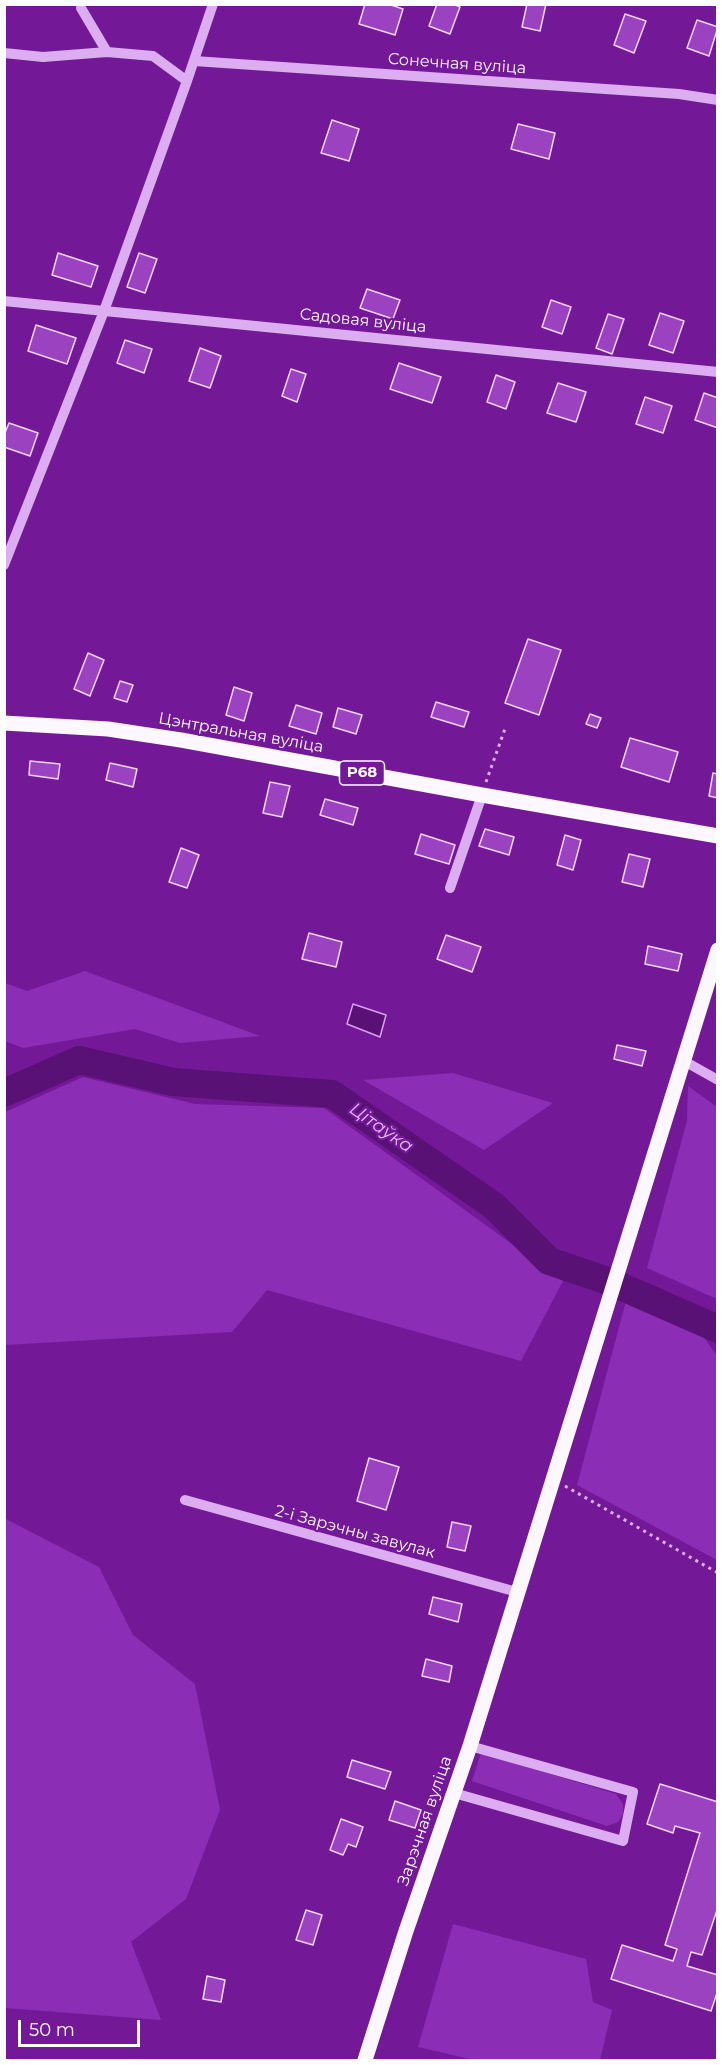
<!DOCTYPE html>
<meta charset="utf-8">
<style>
body{margin:0}
#map{position:relative;width:722px;height:2065px;overflow:hidden;background:#731998;font-family:Montserrat,sans-serif}
canvas{display:block}
.frame{position:absolute;inset:0;border:6px solid #fff;pointer-events:none}
.scale{position:absolute;left:18px;top:2020px;width:122px;height:27px;box-sizing:border-box;border:3px solid #fff;border-top:0;padding-left:8px;font-size:18px;line-height:21px;white-space:nowrap;color:#fff;-webkit-text-stroke:4px #731998;paint-order:stroke}
</style>
<div id="map">
<canvas width="722" height="2065"></canvas>
<div class="frame"></div>
<div class="scale">50 m</div>
</div>
<script>
const context = document.querySelector('canvas').getContext('2d');
context.lineJoin = 'round';
function fillPath(path, color) { context.fillStyle = color; context.fill(path, 'evenodd'); }
const shape = rows => new Path2D(rows.map(r => 'M' + r).join(''));
function strokePath(path, color, width, dash) { context.strokeStyle = color; context.lineWidth = width; context.lineCap = dash ? 'butt' : 'round'; context.setLineDash(dash || []); context.stroke(path); }
function drawText(font, color, halo, rows, align = 'center') {
  context.font = font + ' Montserrat,sans-serif'; context.lineWidth = 4.5; context.setLineDash([]); context.textBaseline = 'middle'; context.strokeStyle = halo; context.fillStyle = color; for (const [text, x, y, turn = 0] of rows) {
    context.save(); context.translate(x, y); context.rotate((+turn || 0) * Math.PI / 180); context.textAlign = isNaN(turn) ? turn : align; if (halo) context.strokeText(text, 0, 0); context.fillText(text, 0, 0); context.restore();
  }
}
fillPath(shape([
 [85,971,260,1036,180,1043,135,1029,23,1048,5,1041,5,983,27,991],
 [453,1073,553,1103,484,1150,363,1080],
 [83,1077,195,1104,324,1108,563,1281,521,1361,267,1290,232,1332,5,1345,5,1112],
 [688,1086,717,1107,717,1299,647,1268,687,1121],
 [626,1301,701,1333,717,1356,717,1560,577,1485],
 [4,1518,99,1567,133,1635,195,1684,220,1810,186,1899,131,1942,161,2020,5,2008],
 [481,1753,616,1794,623,1804,623,1814,618,1822,607,1826,472,1781],
 [453,1924,586,1959,593,2002,612,2010,600,2060,474,2060,418,2047]
]), '#8c2db6');
const water = shape([
 [353,1004,386,1015,380,1037,347,1024,353,1004]
]);
fillPath(water, '#591175');
strokePath(water, '#d9a0f3', 1.5);
strokePath(shape([
 [4,1093,79,1060,173,1082,332,1094,494,1206,549,1261,611,1282,718,1329]
]), '#591175', 28);
const building = shape([
 [365,4,388,4,403,9,395,35,359,24,365,4],
 [437,4,453,4,460,7,450,34,429,26,437,4],
 [527,4,546,4,540,31,522,27,527,4],
 [625,14,646,21,634,53,614,45,625,14],
 [697,20,718,27,709,56,687,48,697,20],
 [332,120,359,129,349,161,321,153,332,120],
 [518,124,555,133,549,159,511,149,518,124],
 [58,253,98,266,91,287,52,275,58,253],
 [139,253,157,259,145,293,127,287,139,253],
 [367,289,400,300,393,319,360,308,367,289],
 [551,300,571,307,562,334,542,327,551,300],
 [660,313,684,321,673,353,649,345,660,313],
 [608,314,624,319,612,354,596,348,608,314],
 [36,325,76,338,67,364,28,351,36,325],
 [125,340,152,349,144,373,117,363,125,340],
 [200,348,221,356,210,388,189,381,200,348],
 [399,363,441,377,432,403,390,389,399,363],
 [291,369,306,374,297,402,282,396,291,369],
 [496,375,515,382,506,409,487,402,496,375],
 [558,383,586,392,576,422,547,413,558,383],
 [704,393,718,398,718,428,695,420,704,393],
 [645,397,672,406,663,433,636,424,645,397],
 [9,423,38,433,30,456,4,447,4,435,9,423],
 [528,639,561,650,539,715,505,703,528,639],
 [88,653,104,660,90,696,74,689,88,653],
 [120,681,133,685,127,702,114,698,120,681],
 [234,687,252,693,244,721,226,715,234,687],
 [436,702,469,712,464,727,431,717,436,702],
 [296,705,322,713,316,734,289,726,296,705],
 [338,708,362,715,356,734,333,727,338,708],
 [590,714,601,718,597,728,586,724,590,714],
 [630,738,678,752,669,782,621,767,630,738],
 [30,761,60,764,58,779,29,775,30,761],
 [110,763,137,769,133,787,106,780,110,763],
 [713,773,718,774,718,798,709,796,713,773],
 [270,782,290,786,282,817,263,813,270,782],
 [325,799,358,808,353,825,320,815,325,799],
 [485,829,514,837,509,855,479,846,485,829],
 [421,834,455,845,449,864,415,854,421,834],
 [565,835,581,840,573,870,557,865,565,835],
 [181,848,199,855,187,888,169,882,181,848],
 [629,854,650,859,643,887,622,882,629,854],
 [309,933,342,942,336,967,302,959,309,933],
 [446,935,481,947,472,972,437,959,446,935],
 [648,946,682,954,678,971,645,964,648,946],
 [617,1045,646,1051,642,1066,614,1059,617,1045],
 [369,1458,399,1467,386,1510,357,1501,369,1458],
 [452,1522,471,1526,465,1551,447,1547,452,1522],
 [433,1597,462,1604,458,1622,429,1614,433,1597],
 [426,1659,452,1666,449,1682,422,1676,426,1659],
 [352,1760,391,1772,385,1789,347,1777,352,1760],
 [660,1784,718,1802,718,1907,702,1955,691,1952,687,1966,718,1975,718,1990,711,2011,611,1979,622,1945,673,1961,677,1949,665,1945,700,1833,675,1826,673,1833,647,1824,660,1784],
 [395,1801,421,1810,415,1828,389,1820,395,1801],
 [341,1819,363,1827,356,1847,348,1844,343,1855,330,1850,341,1819],
 [306,1910,322,1915,313,1945,296,1940,306,1910],
 [207,1976,225,1980,221,2002,203,1999,207,1976]
]);
fillPath(building, '#9a42bf');
strokePath(building, '#f0d5fc', 1.5);
strokePath(shape([
 [486,782,506,726],
 [565,1486,718,1573]
]), '#dcadf1', 3, [3, 4.5]);
strokePath(shape([
 [81,8,107,52,153,56,187,81,213,4],
 [4,53,43,57,107,52],
 [194,61,679,94,718,100],
 [4,301,718,372],
 [4,565,104,311,187,81],
 [450,888,482,795],
 [684,1061,718,1080],
 [185,1500,517,1592],
 [454,1793,623,1841,633,1792,470,1746]
]), '#dcadf1', 10);
strokePath(shape([
 [4,723,108,729,181,740,482,795,718,836],
 [365,2060,406,1931,470,1746,718,950]
]), '#fdf7ff', 15);
for (const [x, y, w] of [
 [362,773,45]
]) { const box = new Path2D(); box.roundRect(x - w / 2, y - 12, w, 24, 4.5); context.fillStyle = '#731998'; context.fill(box); strokePath(box, '#fff', 1.5); }
drawText('bold 15px', '#fff', null, [
 ["Р68",362,773]
]);
drawText('16px', '#fff', '#731998', [
 ["Сонечная вуліца",457,64,4],
 ["Садовая вуліца",363,321,6],
 ["Цэнтральная вуліца",241,733,10],
 ["2-і Зарэчны завулак",355,1532,15],
 ["Зарэчная вуліца",425,1821,-71]
]);
drawText('italic 18px', '#e4baf7', '#731998', [
 ["Цітаўка",381,1128,35]
]);
</script>
